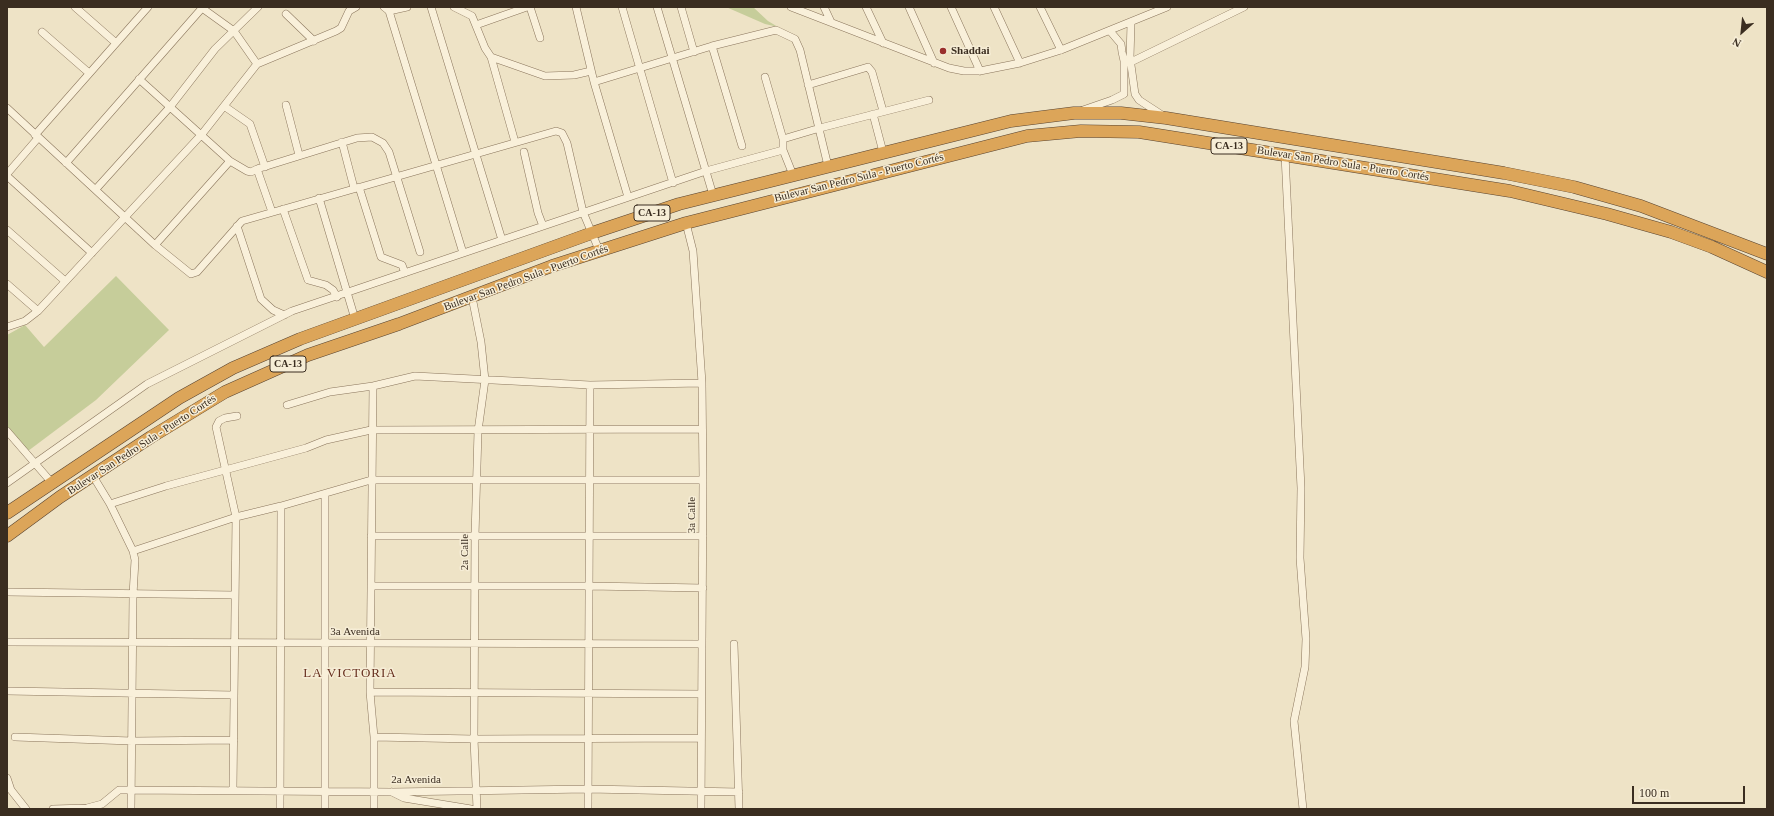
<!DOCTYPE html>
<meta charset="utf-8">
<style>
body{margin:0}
#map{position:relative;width:1774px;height:816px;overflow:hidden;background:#eee3c6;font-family:"Times New Roman",serif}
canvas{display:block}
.frame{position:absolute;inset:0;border:8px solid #3a2d20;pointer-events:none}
.north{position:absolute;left:1722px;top:12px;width:40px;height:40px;-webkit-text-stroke:3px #f6edd6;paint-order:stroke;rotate:207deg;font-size:11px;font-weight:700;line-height:16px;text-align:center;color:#3a2d20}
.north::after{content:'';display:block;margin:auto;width:14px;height:18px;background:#3a2d20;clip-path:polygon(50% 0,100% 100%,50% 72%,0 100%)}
.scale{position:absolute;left:1632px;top:786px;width:113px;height:18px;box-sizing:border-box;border:2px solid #3a2d20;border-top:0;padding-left:5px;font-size:12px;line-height:14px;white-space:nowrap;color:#3a2d20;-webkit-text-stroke:3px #f6edd6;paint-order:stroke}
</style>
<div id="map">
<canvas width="1774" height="816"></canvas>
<div class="frame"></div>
<div class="north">N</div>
<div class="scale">100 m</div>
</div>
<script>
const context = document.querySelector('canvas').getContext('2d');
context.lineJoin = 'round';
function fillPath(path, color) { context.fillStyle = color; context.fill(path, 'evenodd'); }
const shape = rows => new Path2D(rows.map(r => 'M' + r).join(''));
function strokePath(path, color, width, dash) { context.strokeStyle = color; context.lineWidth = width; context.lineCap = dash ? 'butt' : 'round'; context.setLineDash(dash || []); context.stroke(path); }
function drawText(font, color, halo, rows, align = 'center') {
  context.font = font + ' "Times New Roman",serif'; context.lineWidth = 3; context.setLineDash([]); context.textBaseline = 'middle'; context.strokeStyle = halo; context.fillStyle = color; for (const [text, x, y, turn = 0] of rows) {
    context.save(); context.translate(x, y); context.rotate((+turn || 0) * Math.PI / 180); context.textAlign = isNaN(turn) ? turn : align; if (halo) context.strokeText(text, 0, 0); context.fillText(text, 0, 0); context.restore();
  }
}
fillPath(shape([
 [726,7,753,7,768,21,778,27,765,24],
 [116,276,169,330,96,400,28,451,7,428,7,335,25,325,44,347]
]), '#c6cd9a');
const street = shape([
 [75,7,116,43],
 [384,7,389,11,407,7],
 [431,7,502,240],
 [454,7,472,16,485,48,491,57,545,76,574,75,591,71],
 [530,7,540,38],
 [576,7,594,82,628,197],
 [622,7,673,183],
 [657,7,713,195],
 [681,7,694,52],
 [791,7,949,68,964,71,980,71,1020,63,1061,50,1167,7],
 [824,7,831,22],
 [866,7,883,43],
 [909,7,934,63],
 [951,7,980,71],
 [994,7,1020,63],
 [1040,7,1061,50],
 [202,8,234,31,257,64],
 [389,11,463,253],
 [286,14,314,41],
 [1131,23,1130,58,1135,94,1139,100,1162,115],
 [476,25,527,7],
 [42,32,89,73],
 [712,46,742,146],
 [491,57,515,142],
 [1131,62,1244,7],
 [765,77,783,139,783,150,793,175],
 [139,79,230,161,247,171,251,172,257,169,272,212],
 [594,82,712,46,776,30,795,39,800,50,828,166],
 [808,85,868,67,872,72,883,111],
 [286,105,299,155],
 [224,106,250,124,265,167],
 [7,108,155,245,191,274,197,272,242,221,556,131,562,133,567,143,583,212,599,250],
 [1083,110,1112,100,1124,94,1124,61,1122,52,1121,44,1110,31],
 [873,114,883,152],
 [35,135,148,7],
 [783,139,820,128,929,100],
 [342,142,354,188],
 [524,152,538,213,543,226],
 [1285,155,1301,488,1300,558,1306,639,1305,667,1294,721,1303,809],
 [66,163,203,7],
 [257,169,357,138,372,137,383,143,389,152,420,252],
 [7,174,38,138],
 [7,176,92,253],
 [359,187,381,257,402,265,405,273],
 [96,189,170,107,215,49,258,7],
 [319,198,355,319],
 [283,209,308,280,326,285,333,290,337,297],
 [686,223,693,251,702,383,703,480,701,809],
 [237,226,261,299,273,310,284,315],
 [7,230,65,281],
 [155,245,230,161],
 [7,284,38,311],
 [472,297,481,342,485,380,478,431,475,536,474,739,477,809],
 [7,327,25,321,38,311,202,134,257,64,336,31,341,28,349,11,356,7],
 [373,386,370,692,374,737,374,809],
 [287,405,330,392,373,386,415,376,590,385,702,383],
 [7,431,52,483],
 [93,476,110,504,133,551,135,560,133,595,131,809],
 [7,483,147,384,292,311,706,171,783,150],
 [110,504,166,486,306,448,326,440,371,430,702,429],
 [371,536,703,536],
 [133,551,236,517,281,506,371,480,703,480],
 [372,586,589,586,703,588],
 [7,592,235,595],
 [7,642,702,644],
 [734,644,739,809],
 [7,691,234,695],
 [370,692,701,694],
 [15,737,132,741,234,740],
 [374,737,474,739,701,738],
 [7,778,11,790,26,809],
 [233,789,236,517,216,427,219,421,225,418,237,416],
 [392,792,404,798,471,809],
 [53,809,87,808,102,804,119,790,131,790,392,792,588,789,739,792],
 [280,809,281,506],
 [325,809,325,494],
 [588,809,590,385]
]);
const highway = shape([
 [7,513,179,398,233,368,300,339,592,233,679,204,1011,121,1074,113,1121,113,1166,118,1504,173,1574,187,1641,206,1767,254],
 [7,536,60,497,151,437,225,392,308,355,399,324,552,266,686,223,1027,136,1081,131,1139,132,1510,191,1607,214,1671,232,1712,247,1767,272]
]);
strokePath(street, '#8a755c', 8);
strokePath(highway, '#584330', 13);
strokePath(street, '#f9f0da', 7);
strokePath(highway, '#dca559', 12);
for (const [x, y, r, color] of [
 [943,51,4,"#992e2c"]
]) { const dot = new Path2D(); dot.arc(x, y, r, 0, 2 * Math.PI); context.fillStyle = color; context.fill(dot); strokePath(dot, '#f6edd6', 1.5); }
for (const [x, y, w] of [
 [1229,146,36],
 [652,213,36],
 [288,364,36]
]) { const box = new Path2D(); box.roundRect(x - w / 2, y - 8, w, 16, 3); context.fillStyle = '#f6edd6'; context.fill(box); strokePath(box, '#3a2d20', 1); }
drawText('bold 10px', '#3a2d20', null, [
 ["CA-13",1229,146],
 ["CA-13",652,213],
 ["CA-13",288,364]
]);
drawText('bold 11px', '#3a2d20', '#f6edd6', [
 ["Shaddai",951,51]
], 'left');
drawText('11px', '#3a2d20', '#f6edd6', [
 ["Bulevar San Pedro Sula - Puerto Cortés",1343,164,9],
 ["Bulevar San Pedro Sula - Puerto Cortés",859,178,-14],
 ["Bulevar San Pedro Sula - Puerto Cortés",526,278,-20],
 ["Bulevar San Pedro Sula - Puerto Cortés",142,445,-33],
 ["3a Calle",692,515,-90],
 ["2a Calle",465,552,-90],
 ["3a Avenida",355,632],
 ["2a Avenida",416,780]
]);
context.letterSpacing = '1px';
drawText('13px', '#67301f', '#f6edd6', [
 ["LA VICTORIA",350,674]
]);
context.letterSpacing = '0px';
</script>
